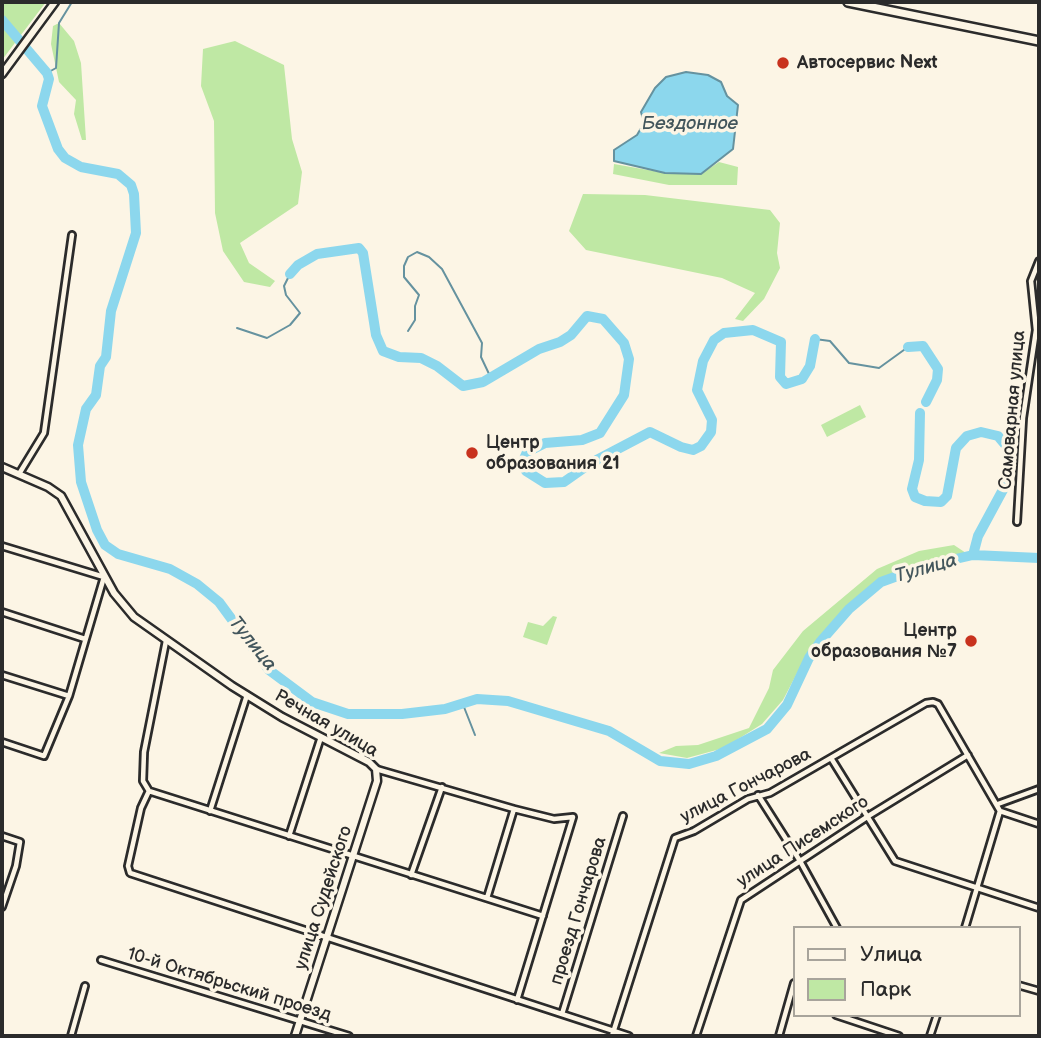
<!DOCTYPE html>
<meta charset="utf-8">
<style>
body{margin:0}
#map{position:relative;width:1041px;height:1038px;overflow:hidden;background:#fcf5e5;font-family:"Balsamiq Sans",sans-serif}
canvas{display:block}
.frame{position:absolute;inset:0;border:4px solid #2b2b2b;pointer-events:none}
.legend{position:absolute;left:793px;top:926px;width:228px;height:91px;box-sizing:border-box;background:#fcf5e5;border:2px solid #a8a49b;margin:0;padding:9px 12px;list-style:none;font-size:21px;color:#2b2b2b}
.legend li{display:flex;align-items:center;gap:14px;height:35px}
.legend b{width:35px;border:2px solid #a8a49b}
</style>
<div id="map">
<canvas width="1041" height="1038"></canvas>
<div class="frame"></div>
<ul class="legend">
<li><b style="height:9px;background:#fcf5e5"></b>Улица</li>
<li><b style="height:19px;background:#bfe8a4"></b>Парк</li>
</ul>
</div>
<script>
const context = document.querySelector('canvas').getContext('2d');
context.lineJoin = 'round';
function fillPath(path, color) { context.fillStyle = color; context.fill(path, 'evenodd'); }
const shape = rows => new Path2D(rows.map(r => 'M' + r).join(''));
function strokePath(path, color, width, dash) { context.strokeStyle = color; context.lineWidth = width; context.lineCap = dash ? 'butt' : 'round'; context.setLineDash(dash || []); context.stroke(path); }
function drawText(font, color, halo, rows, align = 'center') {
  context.font = font + ' "Balsamiq Sans",sans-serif'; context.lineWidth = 7; context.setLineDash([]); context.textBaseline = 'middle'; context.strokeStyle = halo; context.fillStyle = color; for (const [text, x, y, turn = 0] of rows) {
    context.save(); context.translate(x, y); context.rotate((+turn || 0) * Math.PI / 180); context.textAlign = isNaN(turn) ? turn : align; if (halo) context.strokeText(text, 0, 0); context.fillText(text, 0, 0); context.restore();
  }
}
fillPath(shape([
 [2,2,46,2,2,60],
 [59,23,74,41,81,63,86,140,82,140,74,114,76,100,59,82,51,44,53,26],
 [235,41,284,65,292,139,302,172,298,204,240,243,249,263,275,281,270,287,244,282,223,251,215,213,214,121,201,86,203,49],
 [719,162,738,167,737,185,669,185,613,174,614,164,665,173,701,174],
 [583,194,645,195,770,210,780,223,777,253,780,268,764,299,743,321,735,319,755,293,722,278,586,250,569,231],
 [860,405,866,417,827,437,821,425],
 [954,545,966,553,879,580,841,613,806,656,783,700,762,724,724,748,687,758,659,753,676,746,698,745,749,728,769,688,773,670,803,631,877,569,919,551],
 [553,616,557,617,547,645,523,637,528,622,543,626]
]), '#bfe8a4');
const water = shape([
 [686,72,708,75,721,82,727,96,738,105,733,149,701,174,665,173,614,161,614,150,637,135,644,123,641,112,655,88,666,77,686,72]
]);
fillPath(water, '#8cd7ed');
strokePath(water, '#65929f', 2);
strokePath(shape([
 [47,73,56,68,59,23,72,2],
 [237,328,267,338,290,325,300,313,286,295,284,286,290,274],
 [408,331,415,320,415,306,419,295,404,277,404,266,408,257,417,252,429,257,442,269,482,343,481,357,490,376],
 [815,339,830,341,849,363,879,368,908,347],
 [462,702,475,735]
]), '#65929f', 2);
strokePath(shape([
 [2,20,47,73,49,79,42,106,58,149,65,158,81,167,118,174,131,185,134,194,136,233,111,311,106,357,100,366,96,395,86,409,78,445,81,482,97,530,105,545,118,554,170,569,197,584,219,602,269,670,312,702,348,714,402,714,445,709,477,699,508,701,609,731,660,761,689,764,716,756,767,729,787,705,809,658,821,641,849,609,881,582,925,566,973,555,1039,558],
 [290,274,298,265,317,254,359,248,363,253,376,335,383,351,399,357,421,358,437,366,463,386,483,382,539,349,560,342,571,335,587,316,603,319,624,343,629,359,624,395,600,433,582,440,545,443,527,452,523,461,526,471,545,483,564,482,591,463,650,432,681,447,693,450,701,446,711,432,712,420,697,390,703,361,714,340,724,333,753,330,781,342,780,377,786,384,802,379,810,366,815,339],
 [908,347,923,346,938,369,937,380,926,402],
 [920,413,919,460,912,489,915,497,925,501,941,502,947,496,956,448,967,436,981,432,998,436,1008,448,1010,460,1005,486,978,536,973,555]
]), '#8cd7ed', 10);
const minor = shape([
 [19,474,44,433,72,235],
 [1017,522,1023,418,1036,330,1031,281,1039,261],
 [2,546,104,577,69,696,44,756,2,742],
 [2,612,85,639],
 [166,641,144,752,143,781,149,791,141,808,128,866,130,873,629,1036],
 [2,675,69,696],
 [831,758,895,861,1039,908],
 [376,769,514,809,554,819,573,817,517,1000],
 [149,791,543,916],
 [758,795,800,861,837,928],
 [998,804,1039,789],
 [210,811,247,695],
 [1000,811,1039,824],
 [2,836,20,842,16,866,2,907],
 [289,836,321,737],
 [411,875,442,787],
 [487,898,514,809],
 [965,928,1000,811],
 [101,960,349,1036],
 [1018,985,1039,991],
 [562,1014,623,816],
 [836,1015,899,1036],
 [71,1036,85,986],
 [612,1036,675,838,694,831,748,799,770,793,926,703,933,702,938,704,1000,811],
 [696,1036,741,900,870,815,968,755],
 [779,1036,794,983],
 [930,1036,937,1015]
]);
const tertiary = shape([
 [2,467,48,487,61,496,114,593,134,617,232,686,282,717,369,762,376,769,377,781,295,1036]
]);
const secondary = shape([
 [2,74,55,2]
]);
const primary = shape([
 [848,2,1039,41]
]);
strokePath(minor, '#2b2b2b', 10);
strokePath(tertiary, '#2b2b2b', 11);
strokePath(secondary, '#2b2b2b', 11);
strokePath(primary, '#2b2b2b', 12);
strokePath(minor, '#fcf5e5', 4.5);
strokePath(tertiary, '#fcf5e5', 6);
strokePath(secondary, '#fcf5e5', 6);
strokePath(primary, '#fcf5e5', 7);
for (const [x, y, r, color] of [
 [783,63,7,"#c8321e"],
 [472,453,7,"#c8321e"],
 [971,641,7,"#c8321e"]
]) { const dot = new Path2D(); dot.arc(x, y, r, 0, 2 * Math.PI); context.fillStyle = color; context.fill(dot); strokePath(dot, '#fcf5e5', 2.5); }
drawText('bold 18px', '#2b2b2b', '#fcf5e5', [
 ["Автосервис Next",797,63],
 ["Центр",486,443],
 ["образования 21",486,464],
 ["Центр",957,631,"right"],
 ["образования №7",957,652,"right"]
], 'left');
drawText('18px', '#2b2b2b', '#fcf5e5', [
 ["Самоварная улица",1013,410,-85],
 ["Речная улица",326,724,30],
 ["улица Гончарова",746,786,-27],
 ["улица Писемского",803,842,-33],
 ["улица Судейского",324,898,-72],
 ["проезд Гончарова",579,911,-73],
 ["10-й Октябрьский проезд",229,985,17]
]);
drawText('italic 19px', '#43565c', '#fcf5e5', [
 ["Бездонное",690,124],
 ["Тулица",926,569,-16],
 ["Тулица",252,644,51]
]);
</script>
